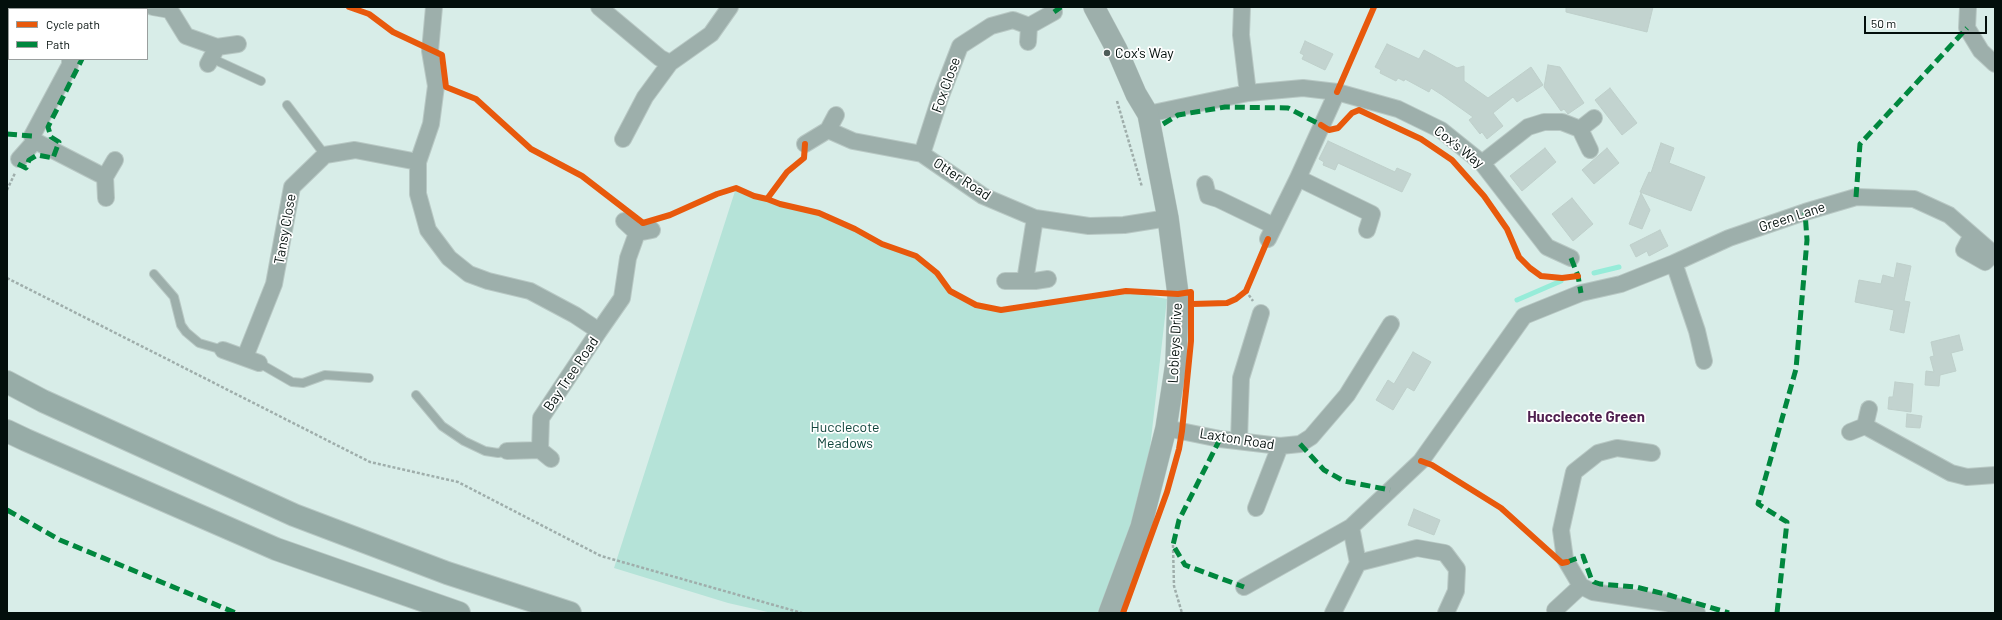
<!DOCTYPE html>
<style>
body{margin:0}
#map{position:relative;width:2002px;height:620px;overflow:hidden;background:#d8ede8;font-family:Barlow,sans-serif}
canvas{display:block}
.frame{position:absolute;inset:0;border:8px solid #030f0c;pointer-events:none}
.legend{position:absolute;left:8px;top:8px;width:140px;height:52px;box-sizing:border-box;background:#fff;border:1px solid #9a9f9e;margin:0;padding:5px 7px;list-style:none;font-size:12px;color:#030f0c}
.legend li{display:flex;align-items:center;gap:8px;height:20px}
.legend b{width:20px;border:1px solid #9a9f9e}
.scale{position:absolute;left:1864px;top:16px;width:123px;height:18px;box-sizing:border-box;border:2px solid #030f0c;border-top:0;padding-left:5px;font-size:12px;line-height:14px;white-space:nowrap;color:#030f0c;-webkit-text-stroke:3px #fff;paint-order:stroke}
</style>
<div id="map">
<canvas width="2002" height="620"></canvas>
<div class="frame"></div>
<ul class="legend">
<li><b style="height:5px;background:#e8590c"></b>Cycle path</li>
<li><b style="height:5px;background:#00873e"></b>Path</li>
</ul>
<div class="scale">50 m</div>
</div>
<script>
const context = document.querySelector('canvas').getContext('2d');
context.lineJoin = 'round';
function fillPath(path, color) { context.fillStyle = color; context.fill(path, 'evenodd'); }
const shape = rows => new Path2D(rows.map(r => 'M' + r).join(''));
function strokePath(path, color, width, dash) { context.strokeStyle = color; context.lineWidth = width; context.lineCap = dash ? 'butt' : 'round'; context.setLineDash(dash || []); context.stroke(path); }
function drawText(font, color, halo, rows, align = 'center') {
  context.font = font + ' Barlow,sans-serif'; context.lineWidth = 3.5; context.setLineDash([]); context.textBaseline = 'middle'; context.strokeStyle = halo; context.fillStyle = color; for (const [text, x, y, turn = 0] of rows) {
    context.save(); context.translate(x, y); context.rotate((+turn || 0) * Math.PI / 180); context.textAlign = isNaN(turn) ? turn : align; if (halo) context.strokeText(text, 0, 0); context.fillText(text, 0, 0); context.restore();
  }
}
fillPath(shape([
 [736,188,754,196,780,204,819,213,882,244,916,256,927,264,950,291,976,305,1001,310,1126,291,1167,299,1141,527,1109,613,772,613,728,603,614,568]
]), '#b5e3d8');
strokePath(shape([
 [1594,273,1619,267],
 [1517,300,1561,281]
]), '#96ecd9', 5);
const building = shape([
 [1566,7,1653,7,1647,32,1566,12,1566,7],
 [1305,41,1333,54,1325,70,1302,59,1304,55,1300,53,1305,41],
 [1387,44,1419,59,1424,50,1457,68,1464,66,1464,81,1488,98,1531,67,1543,85,1517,102,1513,97,1493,113,1503,126,1487,139,1482,132,1480,134,1469,120,1473,117,1442,95,1431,88,1429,92,1405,79,1404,81,1398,78,1396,81,1380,73,1381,70,1375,67,1387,44],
 [1548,65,1560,67,1584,103,1568,114,1564,109,1561,111,1544,87,1548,65],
 [1610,88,1637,123,1622,135,1595,100,1610,88],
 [1328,141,1395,172,1397,168,1411,174,1402,192,1338,163,1335,170,1323,165,1324,162,1319,159,1328,141],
 [1661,143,1674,148,1669,163,1705,177,1691,211,1640,192,1649,172,1651,173,1661,143],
 [1545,148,1556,162,1522,191,1510,176,1545,148],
 [1607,148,1619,163,1594,184,1582,170,1607,148],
 [1641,193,1650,210,1642,229,1629,224,1641,193],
 [1572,198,1593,224,1573,241,1552,214,1572,198],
 [1660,230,1668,246,1649,256,1647,251,1636,257,1630,245,1660,230],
 [1897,263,1911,266,1904,301,1910,302,1904,333,1890,330,1894,310,1855,302,1859,280,1881,284,1883,275,1894,278,1897,263],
 [1959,335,1963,350,1951,353,1956,371,1940,375,1939,386,1925,385,1926,371,1934,372,1930,357,1934,356,1931,342,1959,335],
 [1413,352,1431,362,1414,391,1407,387,1393,410,1376,400,1388,380,1394,384,1413,352],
 [1895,382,1913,384,1911,412,1888,409,1889,397,1893,397,1895,382],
 [1907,414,1922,416,1920,428,1906,427,1907,414],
 [1414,509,1440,520,1434,535,1408,525,1414,509]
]);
fillPath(building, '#c2d3cf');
strokePath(building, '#becfca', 1);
const service = shape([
 [211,58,261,81],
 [287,105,325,155],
 [154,274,174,297,181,325,186,332,199,343,223,350],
 [259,363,292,382,303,383,325,375,369,378],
 [416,395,442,426,464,441,485,451,498,453,507,451]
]);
const minor = shape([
 [63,7,64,9],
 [153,7,170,10,186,36,217,47,238,44],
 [434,7,430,51,436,86,431,124,418,162,418,194,428,230,449,258,469,274,488,281,530,291,575,315,599,331,541,418,540,450,551,459],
 [599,7,660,58,670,63],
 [1242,7,1241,35,1248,93],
 [1968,7,1967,28,1981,51,1995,64],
 [82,9,88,7],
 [1028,42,1029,26],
 [208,64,217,47],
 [1337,92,1298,178,1372,214,1367,230],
 [1148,114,1248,93,1303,88,1337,92,1398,109,1441,130,1482,163,1547,247,1571,258],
 [1580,129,1594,118],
 [828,130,853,141,922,154,983,196,1035,218,1089,226,1124,225,1168,218],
 [623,139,645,97,670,63,711,34,730,7],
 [35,141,105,177,106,198],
 [805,144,828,130,836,115],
 [922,154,940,98,960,46,991,26,1013,20,1029,26,1054,12],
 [19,159,35,141,32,136,70,65,70,59],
 [1482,163,1528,127,1544,122,1562,122,1580,129,1590,150],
 [105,177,115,160],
 [1205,184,1208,196,1218,199,1274,226],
 [624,221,637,233,652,230],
 [1972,235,1964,250,1985,262,1995,252],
 [1268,239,1298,178],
 [1674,263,1697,331,1704,361],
 [1005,281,1035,281,1048,279],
 [1025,281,1035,218],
 [599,331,622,298,628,258,637,233],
 [223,350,259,363],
 [245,357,274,284,292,187,325,155,355,150,418,162],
 [1869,409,1865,426,1951,473,1967,477,1995,475],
 [1166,428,1220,439,1280,446,1300,444,1311,437,1347,395,1391,324],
 [1850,432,1865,426],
 [1239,441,1241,378,1261,313],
 [507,451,540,450],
 [1652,453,1617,448,1598,453,1574,472,1561,530,1565,559,1581,586,1593,592,1666,603,1697,613],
 [1256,508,1280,446],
 [1351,527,1358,563],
 [1244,587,1351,527,1421,461,1524,316,1581,293,1621,284,1674,263,1729,238,1805,212,1856,197,1914,199,1949,215,1995,255],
 [1555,610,1581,586],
 [1333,613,1358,563,1417,548,1445,553,1457,569,1456,591,1446,613]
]);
const tertiary = shape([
 [1094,7,1117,50,1136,94,1148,114,1168,218,1178,294,1176,363,1166,428,1141,527,1109,613]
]);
const motorway = shape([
 [7,382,43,401,294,515,447,573,570,613],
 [7,431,26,440,276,549,459,613]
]);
strokePath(service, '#b8c8c4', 10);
strokePath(minor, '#b8c8c4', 18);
strokePath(tertiary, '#b8c8c4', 22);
strokePath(motorway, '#b8c8c4', 24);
strokePath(shape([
 [1117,101,1142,187],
 [7,190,15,173],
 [7,278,370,462,458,482,601,556,802,613],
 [1246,291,1253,301],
 [1173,545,1174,586,1182,613]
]), '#9faeab', 2.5, [3, 2]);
strokePath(service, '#9dafab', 8);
strokePath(minor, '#9dafab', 16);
strokePath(tertiary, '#9dafab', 21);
strokePath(motorway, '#97aca7', 22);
strokePath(shape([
 [83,7,84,9],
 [1054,12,1061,7],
 [1163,124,1178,115,1225,107,1288,108,1321,125],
 [7,134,32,136],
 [18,164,26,168,29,160,37,155,53,158,59,142,51,137,48,127,82,59],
 [1856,197,1860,144,1967,28],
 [1571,258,1578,276,1581,293],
 [1220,439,1179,520,1173,545,1185,565,1244,587],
 [1300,444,1324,470,1344,481,1390,490],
 [7,510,60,540,236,613],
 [1567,562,1583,556,1591,578,1594,582,1600,584,1636,587,1669,595,1729,613],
 [1777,613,1787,522,1758,504,1796,369,1807,240,1805,212]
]), '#00873e', 5, [10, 5]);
strokePath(shape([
 [349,7,369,14,393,32,442,55,446,87,476,99,531,149,582,176,643,223,670,215,717,194,736,188,754,196,767,199],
 [1337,92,1374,7],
 [1321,125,1329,130,1338,128,1352,113,1359,110,1421,139,1452,160,1484,196,1507,229,1519,257,1530,268,1541,276,1562,278,1578,276],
 [805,144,804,158,787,172,767,199,780,204,819,213,855,229,882,244,916,256,937,273,950,291,976,305,1001,310,1126,291,1178,294,1191,292,1191,341,1182,431,1179,449,1167,492,1123,613],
 [1192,304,1227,303,1236,299,1246,291,1268,239],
 [1421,461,1432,465,1501,508,1562,563,1567,562]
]), '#e8590c', 6);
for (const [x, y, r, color] of [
 [1107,53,4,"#4e5d59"]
]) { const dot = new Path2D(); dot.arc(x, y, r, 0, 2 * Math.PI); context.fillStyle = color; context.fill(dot); strokePath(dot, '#fff', 1.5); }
drawText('14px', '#030f0c', '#fff', [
 ["Cox's Way",1115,53]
], 'left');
drawText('14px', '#030f0c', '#fff', [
 ["Fox Close",946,85,-70],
 ["Cox's Way",1459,147,38],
 ["Otter Road",962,179,33],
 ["Green Lane",1792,217,-18],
 ["Tansy Close",285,229,-80],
 ["Lobleys Drive",1175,343,-87],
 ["Bay Tree Road",571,374,-56],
 ["Laxton Road",1237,439,9]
]);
drawText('14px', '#11453c', '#fff', [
 ["Hucclecote",845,427],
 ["Meadows",845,443]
]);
drawText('bold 15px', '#4f1f4f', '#fff', [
 ["Hucclecote Green",1586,417]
]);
</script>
